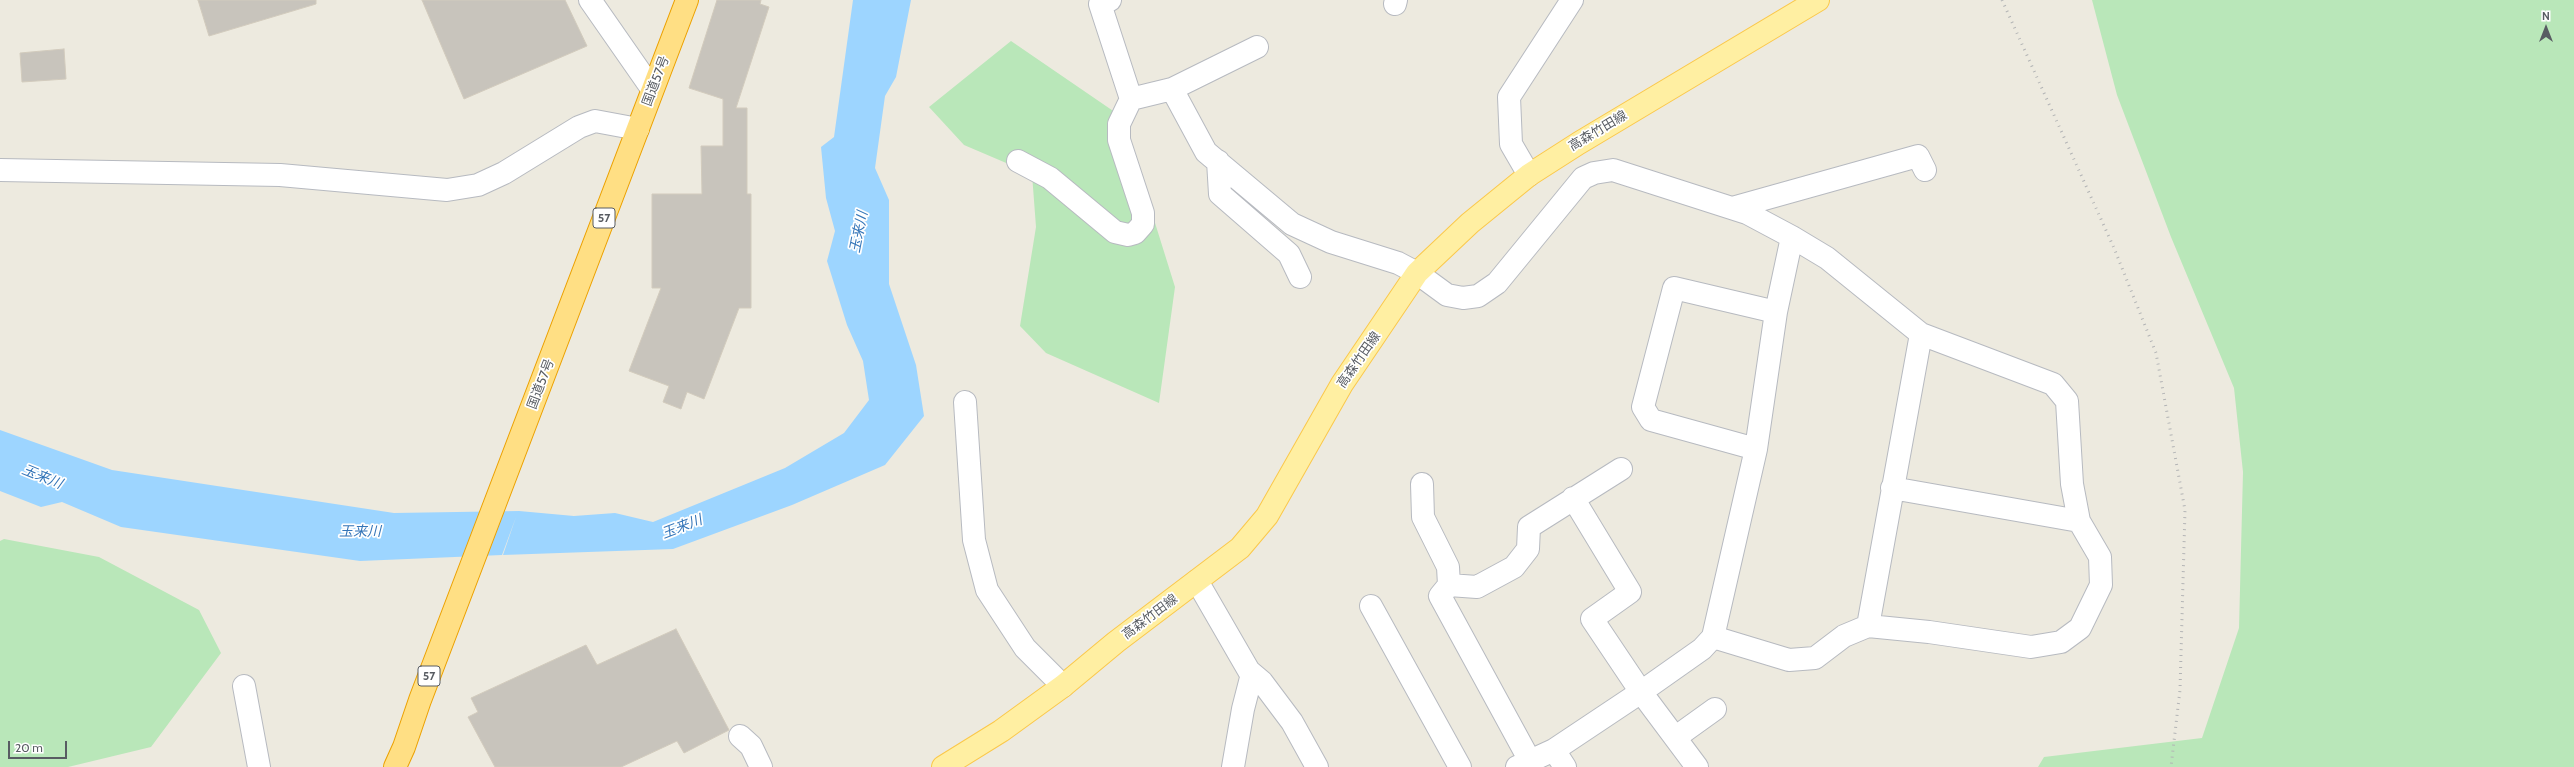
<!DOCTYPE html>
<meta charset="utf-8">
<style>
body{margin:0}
#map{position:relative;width:2574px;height:767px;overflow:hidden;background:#edeadf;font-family:Cabin,sans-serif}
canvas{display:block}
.north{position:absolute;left:2526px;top:8px;width:40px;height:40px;-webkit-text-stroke:3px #fff;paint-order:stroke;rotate:0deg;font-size:11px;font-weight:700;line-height:16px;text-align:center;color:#585c62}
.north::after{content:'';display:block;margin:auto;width:14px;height:18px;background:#585c62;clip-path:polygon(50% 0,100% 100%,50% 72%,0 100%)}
.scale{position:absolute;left:8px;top:741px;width:59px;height:18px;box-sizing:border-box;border:2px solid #585c62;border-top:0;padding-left:5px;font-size:12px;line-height:14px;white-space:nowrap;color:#585c62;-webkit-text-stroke:3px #fff;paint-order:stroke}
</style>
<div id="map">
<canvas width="2574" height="767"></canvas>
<div class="north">N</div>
<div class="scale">20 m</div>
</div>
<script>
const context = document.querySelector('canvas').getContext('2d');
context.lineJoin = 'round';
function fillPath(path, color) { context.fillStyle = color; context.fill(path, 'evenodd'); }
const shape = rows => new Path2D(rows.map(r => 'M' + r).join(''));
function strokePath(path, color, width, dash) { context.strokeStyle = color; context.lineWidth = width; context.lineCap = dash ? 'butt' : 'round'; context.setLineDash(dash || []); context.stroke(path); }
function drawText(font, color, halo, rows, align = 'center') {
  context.font = font + ' Cabin,"Noto Sans JP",sans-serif'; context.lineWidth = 3.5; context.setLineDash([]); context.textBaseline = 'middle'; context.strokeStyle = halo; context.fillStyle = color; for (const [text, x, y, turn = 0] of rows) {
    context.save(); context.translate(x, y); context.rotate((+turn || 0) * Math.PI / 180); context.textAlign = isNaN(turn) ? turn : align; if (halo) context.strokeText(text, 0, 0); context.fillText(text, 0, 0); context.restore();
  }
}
fillPath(shape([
 [2092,0,2574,0,2574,767,2038,767,2044,757,2202,738,2239,628,2243,472,2234,388,2171,237,2117,95],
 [1011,41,1122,117,1175,287,1159,403,1046,353,1020,326,1036,227,1032,174,964,145,929,107],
 [4,539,99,557,199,610,221,653,151,747,68,767,0,767,0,541]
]), '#b9e7b9');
fillPath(shape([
 [853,0,911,0,896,77,885,96,875,168,889,200,889,284,916,365,924,416,885,465,792,505,673,549,503,555,516,517,502,555,360,561,121,527,62,502,41,507,0,491,0,430,112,470,394,513,519,511,574,516,615,513,653,522,785,468,844,433,869,400,863,361,847,325,827,261,835,231,826,198,821,147,834,137]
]), '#9dd5ff');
const building = shape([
 [198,0,316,0,316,4,209,36,198,0],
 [422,0,565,0,587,46,464,99,422,0],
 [717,0,761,0,760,4,769,7,736,108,747,108,747,194,751,194,751,308,739,308,704,399,687,392,681,409,663,402,669,386,629,371,661,288,652,288,652,194,702,194,701,146,723,146,723,99,689,88,717,0],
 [64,49,66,79,22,82,20,53,64,49],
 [676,629,729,730,684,753,677,741,621,767,495,767,468,717,478,712,471,698,586,645,597,665,676,629]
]);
fillPath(building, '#c8c4bc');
strokePath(building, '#d2cbbd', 1);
const minor = shape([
 [590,0,652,89],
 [1110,0,1100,4,1131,99,1172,89],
 [1395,4,1396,0],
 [1257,47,1172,89,1206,152,1292,224,1331,242,1398,263,1417,273,1447,295,1463,298,1478,296,1497,283,1583,178,1594,173,1613,170,1747,213,1792,237,1827,258,1921,334,2053,384,2067,401,2072,484,2079,521,2100,557,2101,585,2080,628,2061,642,2031,647,1929,632,1868,626,1844,636,1815,658,1789,660,1713,637,1756,449,1776,312,1792,237],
 [1018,161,1050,178,1115,232,1128,235,1135,233,1143,224,1143,213,1119,140,1119,124,1131,99],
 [1218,161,1220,194,1289,254,1300,277],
 [0,170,280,175,447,190,478,185,504,173,579,127,595,121,638,129],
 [1529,175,1511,144,1509,97,1572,0],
 [1732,208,1918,156,1925,170],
 [965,402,974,540,987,590,1025,648,1063,686],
 [1756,449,1651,420,1643,407,1674,288,1776,312],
 [1422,484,1423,517,1448,567,1449,585,1440,596,1530,761],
 [1892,488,2079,521],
 [1573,498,1630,592,1592,619,1641,692,1697,767],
 [1197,581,1249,671,1262,682,1292,722,1317,767],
 [1449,585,1477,587,1514,567,1528,549,1529,527,1621,469],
 [1371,606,1460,767],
 [1868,626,1921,334],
 [244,686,259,767],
 [740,736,751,746,761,767],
 [1676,737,1715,709],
 [1554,750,1565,767],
 [1233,767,1243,709,1252,674],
 [1517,767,1554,750,1641,692,1702,649,1713,637]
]);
const major = shape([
 [943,767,1001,731,1063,686,1116,642,1240,548,1267,516,1342,384,1417,273,1470,223,1529,175,1579,143,1818,0]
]);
const highway = shape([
 [395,767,404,747,420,700,687,0]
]);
strokePath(minor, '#b7bac0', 24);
strokePath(major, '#fbc84a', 24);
strokePath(highway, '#eca100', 24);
strokePath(minor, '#fff', 22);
strokePath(major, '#ffefa2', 22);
strokePath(highway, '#ffdf84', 22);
strokePath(shape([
 [2002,0,2114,248,2156,353,2185,510,2180,690,2171,767]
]), '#b3b4b5', 3, [1, 5]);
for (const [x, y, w] of [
 [604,218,22],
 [429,676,22]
]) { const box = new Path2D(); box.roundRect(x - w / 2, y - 10, w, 20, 3); context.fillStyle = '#fff'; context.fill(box); strokePath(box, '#585c62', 1); }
drawText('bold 12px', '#585c62', null, [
 ["57",604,218],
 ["57",429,676]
]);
drawText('13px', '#585c62', '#fff', [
 ["国道57号",656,81,-69],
 ["高森竹田線",1598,131,-31],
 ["高森竹田線",1359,360,-55],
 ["国道57号",541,384,-69],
 ["高森竹田線",1150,617,-37]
]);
drawText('italic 14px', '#3475b8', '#fff', [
 ["玉来川",859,232,-79],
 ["玉来川",42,477,22],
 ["玉来川",682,527,-21],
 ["玉来川",360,532]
]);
</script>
